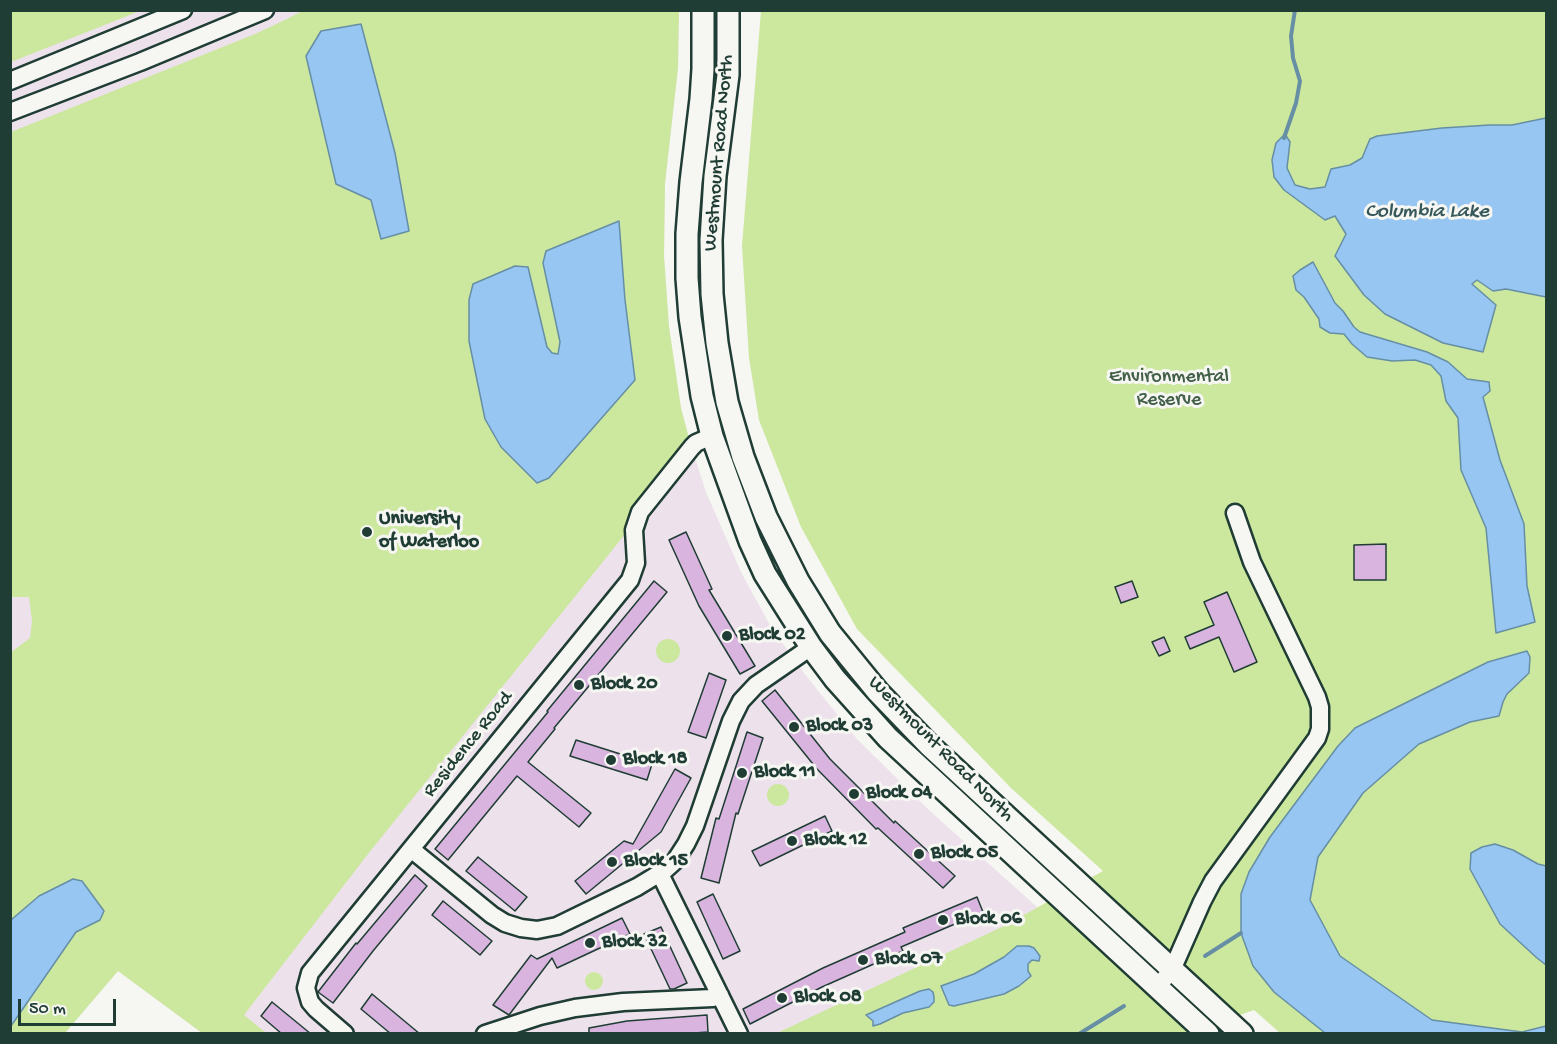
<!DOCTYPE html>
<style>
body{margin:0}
#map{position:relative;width:1557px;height:1044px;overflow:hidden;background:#f6f6f2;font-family:"Gochi Hand",sans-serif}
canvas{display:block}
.frame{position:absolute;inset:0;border:12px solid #1f3d34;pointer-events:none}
.scale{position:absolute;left:18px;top:999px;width:98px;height:27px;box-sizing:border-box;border:3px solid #1f3d34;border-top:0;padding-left:8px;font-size:18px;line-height:21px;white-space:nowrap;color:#1f3d34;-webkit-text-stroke:4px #f6f6f2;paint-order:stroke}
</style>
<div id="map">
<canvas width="1557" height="1044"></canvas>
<div class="frame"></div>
<div class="scale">50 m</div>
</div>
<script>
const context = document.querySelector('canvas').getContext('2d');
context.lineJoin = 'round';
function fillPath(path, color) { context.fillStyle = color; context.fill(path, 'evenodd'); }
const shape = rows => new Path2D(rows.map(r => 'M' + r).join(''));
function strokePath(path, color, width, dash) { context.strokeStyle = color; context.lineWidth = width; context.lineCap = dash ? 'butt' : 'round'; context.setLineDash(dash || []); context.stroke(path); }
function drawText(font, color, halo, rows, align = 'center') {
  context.font = font + ' "Gochi Hand",sans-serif'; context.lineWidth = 6; context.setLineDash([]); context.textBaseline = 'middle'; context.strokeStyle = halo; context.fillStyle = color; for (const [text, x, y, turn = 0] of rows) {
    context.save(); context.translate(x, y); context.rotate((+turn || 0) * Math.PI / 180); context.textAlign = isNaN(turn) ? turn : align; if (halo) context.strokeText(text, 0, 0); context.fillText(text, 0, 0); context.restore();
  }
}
fillPath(shape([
 [10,11,679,11,678,68,665,183,664,256,669,327,681,408,690,442,706,492,741,572,771,627,804,673,857,739,929,810,1037,907,1173,1033,202,1033,118,971,65,1033,11,1033]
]), '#ede2ec');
fillPath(shape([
 [11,10,140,10,140,11,11,62],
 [302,11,679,11,678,68,665,183,664,256,669,327,681,408,690,442,630,528,368,854,244,1015,266,1033,202,1033,118,971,65,1033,11,1033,11,1026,76,932,100,920,39,896,11,920,10,653,30,638,32,621,29,597,10,597,11,132,255,34,287,19],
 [306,56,409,231,381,238,371,200,336,184],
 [619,222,625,300,536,483,473,285,515,266,528,267,547,347,552,353,558,355,560,342,543,263],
 [761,11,1546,11,1546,1033,1280,1033,1254,1010,1186,1034,777,1033,1004,926,1103,871,1011,788,857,629,801,527,759,420,749,358,742,246],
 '656 651a12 12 0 1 1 24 0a12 12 0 1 1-24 0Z',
 '767 795a11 11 0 1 1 22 0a11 11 0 1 1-22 0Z',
 '585 981a9 9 0 1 1 18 0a9 9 0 1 1-18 0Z'
]), '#cce79e');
const water = shape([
 [361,24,395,153,409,231,381,239,371,200,336,184,306,56,321,31,361,24],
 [1546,118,1546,297,1506,289,1493,291,1477,280,1472,284,1496,305,1483,352,1443,343,1385,314,1364,295,1335,256,1346,234,1335,216,1325,220,1284,190,1274,177,1272,160,1276,143,1285,134,1290,142,1287,168,1295,185,1310,189,1325,187,1331,169,1350,165,1362,158,1370,139,1377,136,1442,128,1490,125,1512,125,1546,118],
 [619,221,625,300,635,380,549,478,537,483,501,447,485,419,469,341,469,300,473,284,515,266,528,267,547,347,552,353,558,354,560,342,543,263,546,251,619,221],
 [1313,262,1335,303,1343,311,1354,327,1360,332,1427,352,1448,362,1467,379,1489,382,1490,391,1483,397,1500,460,1524,524,1527,586,1535,622,1496,633,1486,528,1461,470,1458,418,1446,401,1441,376,1431,365,1415,360,1392,361,1367,357,1352,344,1344,334,1330,333,1320,327,1319,319,1304,297,1296,290,1293,276,1300,270,1313,262],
 [1527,651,1530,657,1529,673,1507,694,1503,702,1499,716,1470,722,1419,744,1363,793,1318,857,1310,900,1340,956,1432,1020,1522,1032,1546,1026,1546,1033,1325,1033,1274,992,1253,966,1241,933,1241,894,1249,872,1270,837,1338,746,1355,728,1488,662,1527,651],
 [1495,844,1513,850,1538,864,1546,866,1546,965,1537,958,1500,924,1470,869,1471,853,1482,847,1495,844],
 [73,879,82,881,104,911,100,920,76,932,11,1026,11,920,39,896,73,879],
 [1017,946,1029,946,1034,948,1040,956,1039,961,1032,960,1028,964,1028,971,1031,976,1019,986,1004,994,954,1006,949,1005,941,986,974,974,1004,957,1017,946],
 [929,989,933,992,934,997,934,1002,929,1007,903,1013,880,1024,873,1026,873,1021,866,1015,920,991,929,989]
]);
fillPath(water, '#96c6f1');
strokePath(water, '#668fa5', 1.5);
strokePath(shape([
 [1284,138,1296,103,1300,81,1293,58,1291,36,1295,10],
 [1205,956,1241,933],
 [1079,1034,1124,1006]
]), '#668fa5', 4);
const building = shape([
 [686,532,712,589,709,590,755,666,740,674,699,606,669,540,686,532],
 [1386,544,1386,580,1354,580,1354,545,1386,544],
 [654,581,667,592,554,728,555,729,528,762,591,813,579,827,517,776,448,860,435,849,548,712,547,711,654,581],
 [1132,581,1138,597,1121,603,1115,587,1132,581],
 [1227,592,1257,662,1234,672,1219,637,1190,649,1185,637,1214,625,1204,602,1227,592],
 [1164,637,1170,651,1159,656,1152,642,1164,637],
 [709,673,726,680,706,738,688,732,709,673],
 [775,690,830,759,894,823,895,821,955,876,943,888,878,828,876,829,817,769,762,701,775,690],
 [747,732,763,738,738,814,736,813,719,883,701,878,716,818,719,819,747,732],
 [576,740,652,764,647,780,570,756,576,740],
 [675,769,691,778,661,832,586,894,575,881,624,841,633,844,675,769],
 [825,816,832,831,760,866,752,851,825,816],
 [478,857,527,897,515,911,466,871,478,857],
 [415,875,427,886,373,951,333,1003,318,992,356,943,357,944,415,875],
 [713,894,740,951,723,959,697,902,713,894],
 [977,897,983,912,901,947,903,951,822,987,750,1024,743,1009,823,968,905,932,903,928,977,897],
 [443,901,492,941,480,955,432,915,443,901],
 [622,918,630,934,557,968,552,958,509,1015,493,1005,531,955,537,959,622,918],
 [661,927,687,983,674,989,670,989,644,934,661,927],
 [372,994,420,1034,391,1034,361,1009,372,994],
 [272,1002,311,1034,282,1034,261,1016,272,1002],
 [707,1015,708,1032,681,1034,589,1034,589,1028,627,1021,707,1015]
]);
fillPath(building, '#d8b4de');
strokePath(building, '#1f3d34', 1.5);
const minor = shape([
 [10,81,183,10],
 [10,112,140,62,265,10],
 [411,849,492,915,505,923,521,928,537,930,557,926,637,887,665,870,675,861,686,844,695,826,731,721,741,701,756,685,811,647],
 [660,874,739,1034],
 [1157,987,1172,970,1202,902,1213,881,1317,738,1320,729,1320,707,1317,697,1252,562,1235,513],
 [345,1034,316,1009,310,1002,306,988,310,973,630,580,636,563,634,530,640,512,692,447,696,443,712,436],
 [485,1034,540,1016,575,1008,623,1002,713,998,720,995]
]);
const major = shape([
 [703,10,703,69,701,99,691,182,687,234,687,278,690,317,702,396,712,436,750,541,765,574,811,647,835,679,888,738,1208,1034],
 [728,10,728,75,715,176,711,240,712,294,717,343,727,402,743,457,766,517,798,581,830,633,878,692,929,745,1242,1034]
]);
strokePath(minor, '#1f3d34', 21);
strokePath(major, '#1f3d34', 26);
strokePath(minor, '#f6f6f2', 16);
strokePath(major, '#f6f6f2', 21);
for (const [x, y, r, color] of [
 [367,532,6,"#1f3d34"],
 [727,636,6,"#1f3d34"],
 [579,685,6,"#1f3d34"],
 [794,727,6,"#1f3d34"],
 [611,760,6,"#1f3d34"],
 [742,773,6,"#1f3d34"],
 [854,794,6,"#1f3d34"],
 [792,841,6,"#1f3d34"],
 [919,854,6,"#1f3d34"],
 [612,862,6,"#1f3d34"],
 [943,920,6,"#1f3d34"],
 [590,943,6,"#1f3d34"],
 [863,960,6,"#1f3d34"],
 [782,998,6,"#1f3d34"]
]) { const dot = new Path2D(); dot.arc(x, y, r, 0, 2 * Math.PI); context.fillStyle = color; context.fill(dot); strokePath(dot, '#f6f6f2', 2); }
drawText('20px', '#1f3d34', '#f6f6f2', [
 ["Westmount Road North",720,153,-85],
 ["Residence Road",469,745,-51],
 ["Westmount Road North",940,750,45]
]);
drawText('20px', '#425f49', '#f6f6f2', [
 ["Environmental",1169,378],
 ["Reserve",1169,401]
]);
drawText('bold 20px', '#1f3d34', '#f6f6f2', [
 ["University",379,520],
 ["of Waterloo",379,543],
 ["Block 02",739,636],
 ["Block 20",591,685],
 ["Block 03",806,727],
 ["Block 18",623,760],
 ["Block 11",754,773],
 ["Block 04",866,794],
 ["Block 12",804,841],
 ["Block 05",931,854],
 ["Block 15",624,862],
 ["Block 06",955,920],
 ["Block 32",602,943],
 ["Block 07",875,960],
 ["Block 08",794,998]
], 'left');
drawText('italic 21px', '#37585a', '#f6f6f2', [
 ["Columbia Lake",1427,213]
]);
</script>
